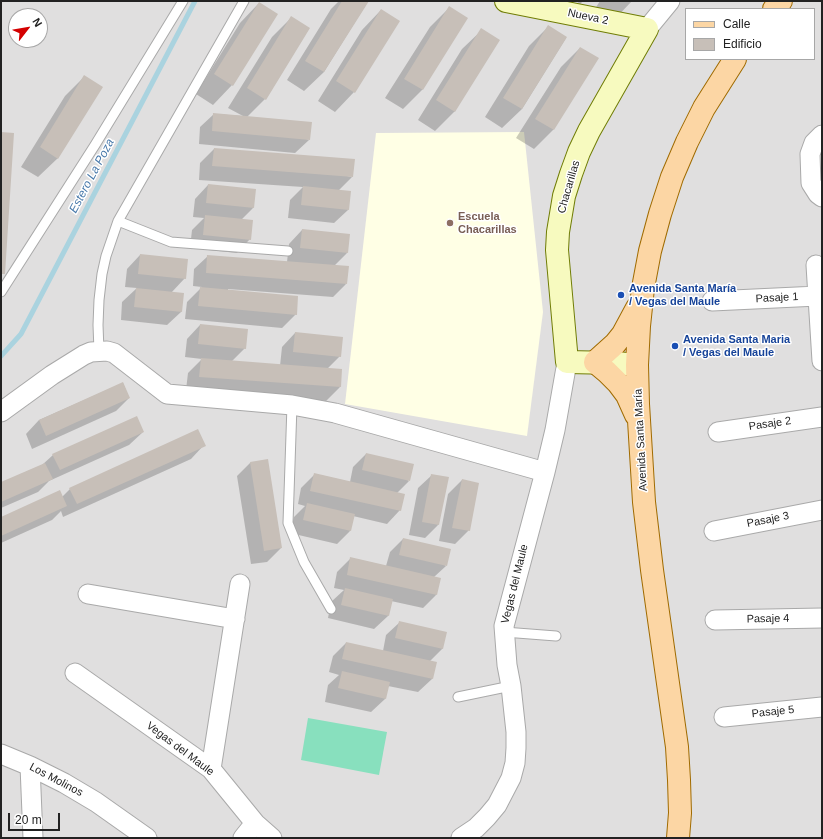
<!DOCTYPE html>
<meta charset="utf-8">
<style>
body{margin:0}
#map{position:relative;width:823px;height:839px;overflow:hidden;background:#f2efe9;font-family:Arial,sans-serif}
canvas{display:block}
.frame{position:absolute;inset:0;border:2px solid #222;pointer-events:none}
.legend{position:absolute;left:685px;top:8px;width:130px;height:52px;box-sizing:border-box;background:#fff;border:1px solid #a7a7a7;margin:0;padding:5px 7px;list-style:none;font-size:12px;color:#222}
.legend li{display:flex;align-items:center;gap:8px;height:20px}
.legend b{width:20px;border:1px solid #a7a7a7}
.north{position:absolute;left:8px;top:8px;width:40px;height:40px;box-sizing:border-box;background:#fff;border:1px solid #a7a7a7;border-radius:50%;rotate:59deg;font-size:11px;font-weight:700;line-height:16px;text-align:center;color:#222}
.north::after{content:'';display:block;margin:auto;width:14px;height:18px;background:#d40000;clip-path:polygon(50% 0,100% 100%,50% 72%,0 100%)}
.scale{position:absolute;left:8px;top:813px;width:52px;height:18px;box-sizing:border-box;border:2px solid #222;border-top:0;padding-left:5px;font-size:12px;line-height:14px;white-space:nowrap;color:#222;-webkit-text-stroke:3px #fff;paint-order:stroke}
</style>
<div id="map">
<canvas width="823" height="839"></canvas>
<div class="frame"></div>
<ul class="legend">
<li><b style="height:5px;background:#fcd6a4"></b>Calle</li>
<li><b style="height:11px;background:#c7bfb8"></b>Edificio</li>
</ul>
<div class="north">N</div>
<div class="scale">20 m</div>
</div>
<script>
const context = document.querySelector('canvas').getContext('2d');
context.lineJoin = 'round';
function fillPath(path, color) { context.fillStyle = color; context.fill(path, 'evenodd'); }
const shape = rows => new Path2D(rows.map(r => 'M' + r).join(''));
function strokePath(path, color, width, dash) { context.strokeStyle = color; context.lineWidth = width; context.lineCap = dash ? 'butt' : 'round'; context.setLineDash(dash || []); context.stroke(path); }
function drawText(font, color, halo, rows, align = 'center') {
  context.font = font + ' Arial,sans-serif'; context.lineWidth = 3; context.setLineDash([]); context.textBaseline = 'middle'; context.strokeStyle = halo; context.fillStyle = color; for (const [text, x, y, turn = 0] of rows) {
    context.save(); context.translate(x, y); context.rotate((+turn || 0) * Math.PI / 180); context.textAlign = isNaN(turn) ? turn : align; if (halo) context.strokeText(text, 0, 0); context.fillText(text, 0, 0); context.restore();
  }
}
fillPath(shape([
 [1,1,822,1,822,838,1,838],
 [686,9,814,9,814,59,686,59],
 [16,16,40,16,40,40,16,40]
]), '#e0dfdf');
fillPath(shape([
 [524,132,543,312,527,436,345,404,376,133]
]), '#ffffe5');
fillPath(shape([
 [308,718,387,732,379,775,301,760]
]), '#88e0be');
fillPath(shape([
 [339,1,368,1,324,72,304,91,287,80,331,9],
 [576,1,583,1,580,4],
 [600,1,632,1,611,23,593,12],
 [259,3,232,85,213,105,196,94,240,23],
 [449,8,466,19,422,90,403,109,385,98,430,27],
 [381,10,398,21,354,92,335,112,318,101,362,30],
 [292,17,265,99,247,117,309,140,295,153,199,144,200,127,214,114,243,116,228,108,272,37],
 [548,27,566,38,522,109,502,128,485,117,529,46],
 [482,30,455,111,435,131,418,120,462,49],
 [580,48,597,59,553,130,534,149,516,138,561,67],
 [85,76,58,158,38,177,21,167,65,96],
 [214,149,352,177,339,190,348,210,334,223,288,218,290,200,303,187,199,180,200,163],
 [208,185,255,190,253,208,241,220,250,239,237,253,190,248,192,230,204,218,193,217,195,199],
 [302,230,349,235,347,253,334,266,346,284,333,297,228,289,228,291,296,314,282,328,185,319,187,302,202,287,193,286,194,269,208,256,287,262,289,244],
 [140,255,185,278,171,293,183,294,181,312,167,325,121,320,122,302,137,288,125,287,127,269],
 [200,325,245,348,231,362,280,366,282,347,295,333,340,356,327,369,341,370,340,387,326,401,186,390,188,373,202,359,185,357,187,339],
 [123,383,129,398,116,411,32,449,26,434,39,420],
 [143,432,129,445,49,481,38,492,1,508,1,483,42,465,53,455],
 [204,445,191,459,63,517,61,511,52,520,1,543,1,518,62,497,70,489],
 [366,454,409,481,397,493,400,510,387,524,353,516,350,531,337,544,290,533,294,517,305,506,298,504,301,488,315,474,350,482,353,467],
 [267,460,281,548,267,562,251,564,237,476,250,463],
 [432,475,447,478,438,525,425,538,409,535,418,488],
 [462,480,469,530,455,544,439,541,448,494],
 [403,539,446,566,434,577,436,595,423,608,391,601,388,616,374,629,328,618,331,602,344,590,334,588,337,572,351,558,386,566,390,552],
 [400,622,443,648,429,662,435,663,432,679,418,692,388,686,385,699,371,712,325,702,328,685,339,675,329,672,333,656,346,643,383,651,386,635]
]), '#0003');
strokePath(shape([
 [1,356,21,334,195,1]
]), '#aad3df', 5);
fillPath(shape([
 [342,1,369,1,324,72,305,61],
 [259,2,278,14,233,86,214,74],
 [449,6,468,18,423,90,404,79],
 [381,9,400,21,355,93,336,81],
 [291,16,310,28,266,100,247,88],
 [548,25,567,37,522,109,503,98],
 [481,28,500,40,455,112,436,100],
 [580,47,599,58,554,130,535,119],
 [84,75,103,87,58,159,40,147],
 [213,113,312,122,310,140,212,131],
 [1,132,14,133,5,274,1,274],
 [214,148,355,159,353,177,212,166],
 [208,184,256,189,254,208,206,203],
 [303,186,351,191,349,210,301,205],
 [205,215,253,220,251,240,203,235],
 [302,229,350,234,348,253,300,248],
 [140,254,188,259,186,279,138,274],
 [207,255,349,266,347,284,206,273],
 [200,287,298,296,297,315,198,306],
 [136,288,184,293,182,312,134,307],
 [200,324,248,329,246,349,198,344],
 [295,332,343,337,341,357,293,352],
 [201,358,342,369,341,387,199,377],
 [123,382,130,398,46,436,39,420],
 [137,416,144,432,60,470,52,454],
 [198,429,206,446,77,504,69,488],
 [366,453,414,464,410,481,362,470],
 [268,459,282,548,264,551,250,462],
 [45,463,53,479,1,502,1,482],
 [314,473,405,494,401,511,310,491],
 [431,474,449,477,439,525,422,522],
 [462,479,479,483,470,531,452,528],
 [60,490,67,506,1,536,1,517],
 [307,503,355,514,351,531,303,520],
 [403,538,451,549,447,566,399,555],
 [350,557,441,578,437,595,347,575],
 [345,588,393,599,389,616,341,605],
 [399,621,447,632,443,649,395,638],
 [346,642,437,662,433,679,342,659],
 [342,671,390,682,386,699,338,688]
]), '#c7bfb8');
const lane = shape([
 [118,221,171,242,288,251],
 [1,292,95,145,183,1],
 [99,351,98,325,99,300,102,274,106,256,118,221,244,1],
 [292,405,288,523,304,562,331,609],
 [504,632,556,636],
 [458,697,511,686]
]);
const street = shape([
 [647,29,670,1],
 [822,135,814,143,810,154,811,183,818,194,822,197],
 [816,265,822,361],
 [712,301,818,296],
 [1,412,52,375,84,355,91,352,107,351,114,353,167,394,292,405,335,413,545,472],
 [718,432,822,417],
 [714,531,822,510],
 [88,594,235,619],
 [715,620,822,618],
 [75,673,211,769,255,823,272,838],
 [724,717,822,707],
 [1,754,30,766,64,783,96,802,147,838],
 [30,766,33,838],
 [211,769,240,584],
 [243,838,255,823],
 [461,838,476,828,487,817,497,805,511,778,515,763,516,748,516,732,511,686,507,665,504,626,545,472,555,430,567,362]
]);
const secondary = shape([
 [506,1,647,29,589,131,579,152,571,174,564,196,558,232,557,250,567,362,616,363,637,365]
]);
const primary = shape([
 [774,9,781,1],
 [636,415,627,395,618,383,607,372,595,362,615,344,623,334,637,308],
 [678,838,680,813,679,780,677,747,652,570,644,502,638,404,637,365,639,326,643,288,650,251,660,214,672,177,687,142,704,108,735,59]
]);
strokePath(lane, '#a9a9a9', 11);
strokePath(street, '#a9a9a9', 21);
strokePath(secondary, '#707d05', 24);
strokePath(primary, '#a06b00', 24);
strokePath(lane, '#fff', 9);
strokePath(street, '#fff', 19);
strokePath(secondary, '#f7fabf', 22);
strokePath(primary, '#fcd6a4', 22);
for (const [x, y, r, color] of [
 [450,223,4,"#8d6e63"],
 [621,295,4,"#1a4fb4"],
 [675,346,4,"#1a4fb4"]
]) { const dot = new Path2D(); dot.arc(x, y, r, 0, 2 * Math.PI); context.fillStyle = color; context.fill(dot); strokePath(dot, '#fff', 1.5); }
drawText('11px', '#222', '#fff', [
 ["Nueva 2",588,17,12],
 ["Chacarillas",569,187,-74],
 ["Pasaje 1",777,298,-3],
 ["Pasaje 2",770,424,-8],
 ["Avenida Santa María",641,440,-93],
 ["Pasaje 3",768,520,-11],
 ["Vegas del Maule",515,584,-76],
 ["Pasaje 4",768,619,-1],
 ["Pasaje 5",773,712,-6],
 ["Vegas del Maule",180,749,37],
 ["Los Molinos",56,780,28]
]);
drawText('bold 11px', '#785e54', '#fff', [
 ["Escuela",458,217],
 ["Chacarillas",458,230]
], 'left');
drawText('bold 11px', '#164399', '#fff', [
 ["Avenida Santa María",629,289],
 ["/ Vegas del Maule",629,302],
 ["Avenida Santa Maria",683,340],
 ["/ Vegas del Maule",683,353]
], 'left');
drawText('italic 12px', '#4a7aab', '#fff', [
 ["Estero La Poza",92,176,-62]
]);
</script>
